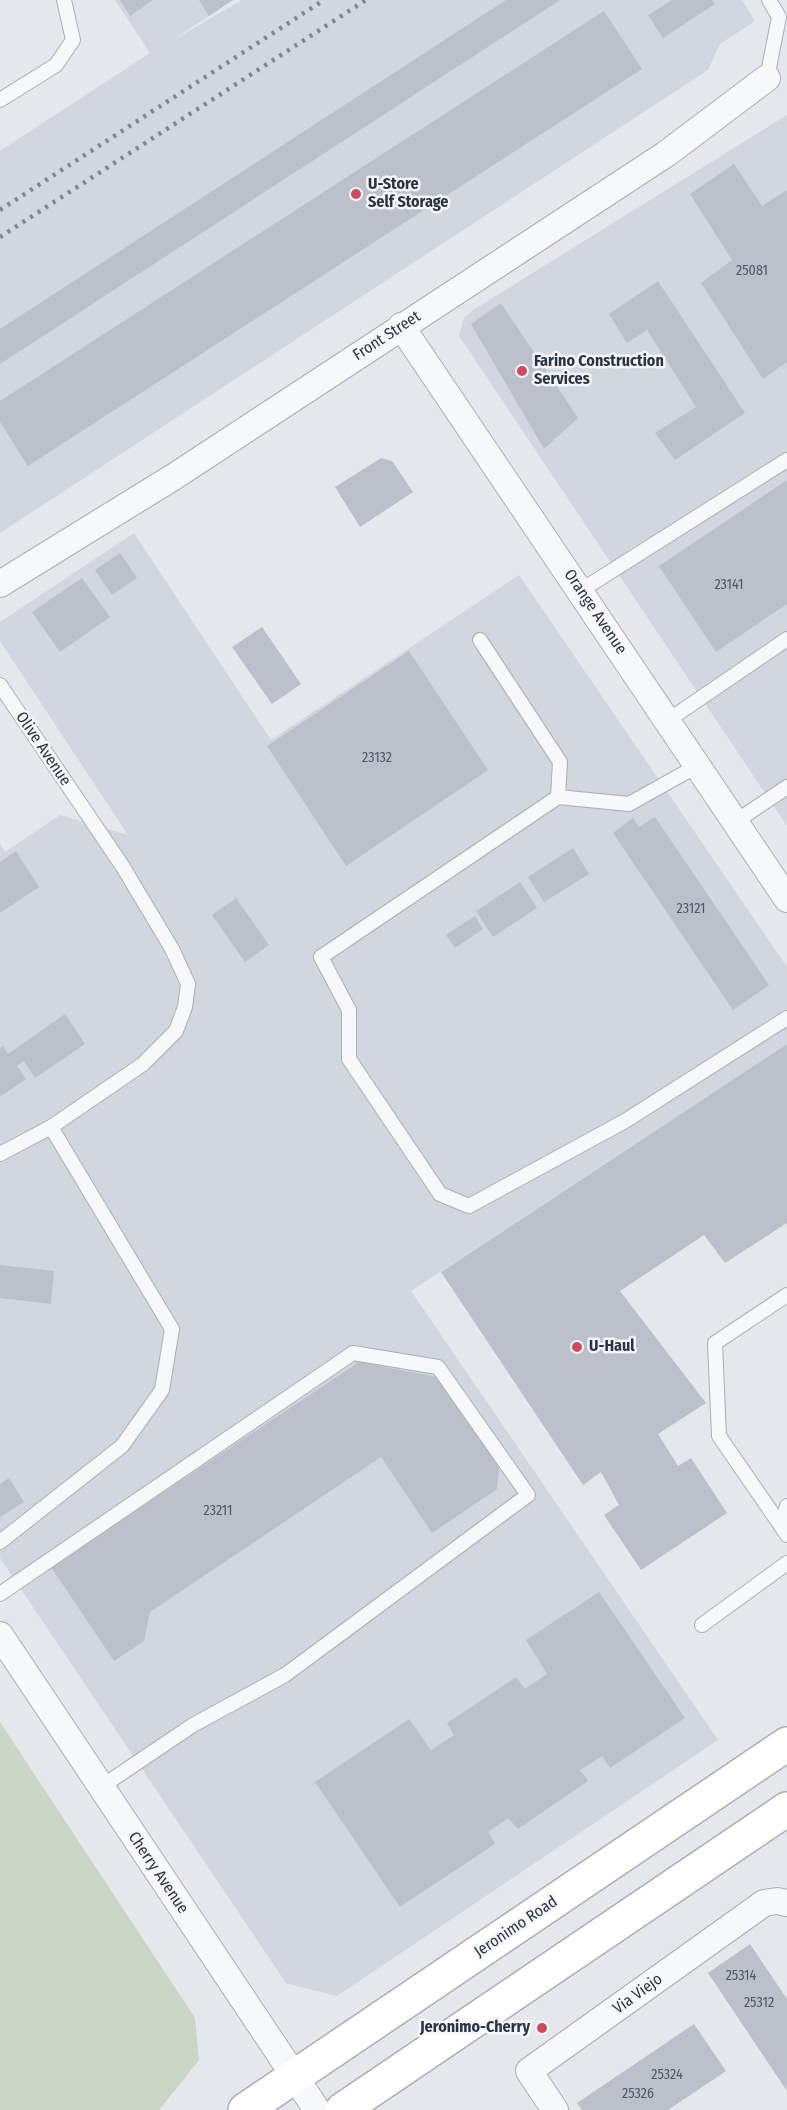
<!DOCTYPE html>
<style>
body{margin:0}
canvas{display:block;background:#e4e7ec}
</style>
<canvas width="787" height="2110"></canvas>
<script>
const context = document.querySelector('canvas').getContext('2d');
context.lineJoin = 'round';
function fillPath(path, color) { context.fillStyle = color; context.fill(path, 'evenodd'); }
const shape = rows => new Path2D(rows.map(r => 'M' + r).join(''));
function strokePath(path, color, width, dash) { context.strokeStyle = color; context.lineWidth = width; context.lineCap = dash ? 'butt' : 'round'; context.setLineDash(dash || []); context.stroke(path); }
function drawText(font, color, halo, rows, align = 'center') {
  context.font = font + ' "Fira Sans Condensed",sans-serif'; context.lineWidth = 5; context.setLineDash([]); context.textBaseline = 'middle'; context.strokeStyle = halo; context.fillStyle = color; for (const [text, x, y, turn = 0] of rows) {
    context.save(); context.translate(x, y); context.rotate((+turn || 0) * Math.PI / 180); context.textAlign = isNaN(turn) ? turn : align; if (halo) context.strokeText(text, 0, 0); context.fillText(text, 0, 0); context.restore();
  }
}
fillPath(shape([
 [115,0,233,0,168,43,242,0,742,0,755,21,720,44,708,70,0,533,0,151,150,53],
 [787,115,787,826,459,336,464,318,473,310],
 [134,533,271,740,519,575,787,967,787,1044,411,1291,718,1740,337,1996,286,1983,0,1558,0,844,5,852,60,815,128,835,0,641,0,622]
]), '#d2d6de');
fillPath(shape([
 [0,1722,195,2018,199,2060,159,2110,0,2110]
]), '#c9d6c5');
fillPath(shape([
 [120,0,153,0,130,16],
 [199,0,233,0,209,16],
 [506,0,560,0,0,364,0,329],
 [672,0,712,0,715,4,663,38,648,15],
 [604,11,642,69,28,466,0,422,0,401],
 [734,164,762,206,787,190,787,362,763,379,701,283,732,260,690,194],
 [658,281,745,413,675,460,655,433,696,407,647,330,627,343,609,314],
 [501,303,578,418,544,449,471,324],
 [381,458,392,461,413,492,360,527,335,487],
 [787,480,787,604,716,652,659,566],
 [120,553,137,578,112,595,95,570],
 [82,578,110,617,60,652,32,612],
 [262,627,301,684,272,704,232,647],
 [409,651,488,770,346,866,267,746],
 [655,817,769,985,733,1010,613,833,633,818,639,827],
 [573,848,589,874,544,902,528,877],
 [16,851,39,887,0,913,0,862],
 [520,882,537,908,493,937,476,911],
 [236,898,269,945,245,962,212,915],
 [475,916,483,929,455,948,446,935],
 [65,1014,85,1044,35,1078,24,1061,17,1066,26,1079,0,1097,0,1048,3,1046,8,1054],
 [787,1044,787,1223,725,1263,704,1235,620,1291,706,1403,658,1434,678,1466,691,1458,727,1513,641,1570,604,1515,619,1505,601,1472,583,1485,441,1272],
 [0,1265,54,1271,51,1304,0,1298],
 [359,1362,437,1377,499,1468,497,1489,432,1533,381,1457,150,1612,144,1641,114,1661,51,1567],
 [9,1478,24,1502,0,1517,0,1484],
 [599,1592,685,1718,610,1768,602,1756,580,1770,588,1781,518,1829,508,1818,488,1832,495,1844,400,1907,315,1782,409,1719,431,1750,454,1735,447,1723,516,1677,525,1689,547,1674,526,1640],
 [750,1944,787,1999,787,2091,708,1973],
 [694,2024,726,2071,668,2110,582,2110,577,2103]
]), '#bbc0ca');
const service = shape([
 [767,78,779,17,769,0],
 [0,100,56,65,73,40,64,0],
 [580,591,787,460],
 [480,640,560,762,558,797],
 [0,685,123,867,172,949,188,984,185,1007,176,1031,143,1064,51,1127,0,1154],
 [667,721,787,639],
 [697,766,629,804,558,797,321,957,349,1010,349,1059,440,1194,469,1206,625,1121,787,1018],
 [735,822,787,787],
 [787,1506,781,1526,787,1535],
 [781,1526,719,1436,715,1343,787,1295],
 [0,1542,122,1446,162,1390,172,1329,51,1127],
 [0,1594,353,1353,438,1367,528,1495,285,1675,193,1725,101,1787],
 [702,1625,787,1563]
]);
const minor = shape([
 [401,326,787,899],
 [0,584,175,476,666,154,767,78],
 [0,1635,317,2110],
 [555,2110,529,2071,764,1903,777,1901,787,1903]
]);
const secondary = shape([
 [245,2110,787,1744],
 [342,2110,787,1809]
]);
strokePath(service, '#a9aeb7', 16);
strokePath(minor, '#a9aeb7', 28);
strokePath(secondary, '#a9aeb7', 36);
strokePath(service, '#f7f8fa', 14);
strokePath(minor, '#f7f8fa', 26);
strokePath(secondary, '#fff', 33);
strokePath(shape([
 [0,210,324,0],
 [0,237,366,0]
]), '#7d8696', 4.5, [3, 6]);
for (const [x, y, r, color] of [
 [356,194,6,"#d1495b"],
 [522,371,6,"#d1495b"],
 [577,1347,6,"#d1495b"],
 [542,2028,6,"#d1495b"]
]) { const dot = new Path2D(); dot.arc(x, y, r, 0, 2 * Math.PI); context.fillStyle = color; context.fill(dot); strokePath(dot, '#f4f6f9', 2); }
drawText('14px', '#4f5766', null, [
 ["25081",752,271],
 ["23141",729,585],
 ["23132",377,758],
 ["23121",691,909],
 ["23211",218,1511],
 ["25314",741,1976],
 ["25312",759,2003],
 ["25324",667,2075],
 ["25326",638,2094]
]);
drawText('bold 16px', '#2b3445', '#f4f6f9', [
 ["U-Store",368,185],
 ["Self Storage",368,203],
 ["Farino Construction",534,362],
 ["Services",534,380],
 ["U-Haul",589,1347],
 ["Jeronimo-Cherry",530,2028,"right"]
], 'left');
drawText('16px', '#2b3445', '#f4f6f9', [
 ["Front Street",387,336,-33],
 ["Orange Avenue",595,612,56],
 ["Olive Avenue",43,749,56],
 ["Cherry Avenue",158,1873,56],
 ["Jeronimo Road",516,1927,-34],
 ["Via Viejo",638,1994,-36]
]);
</script>
